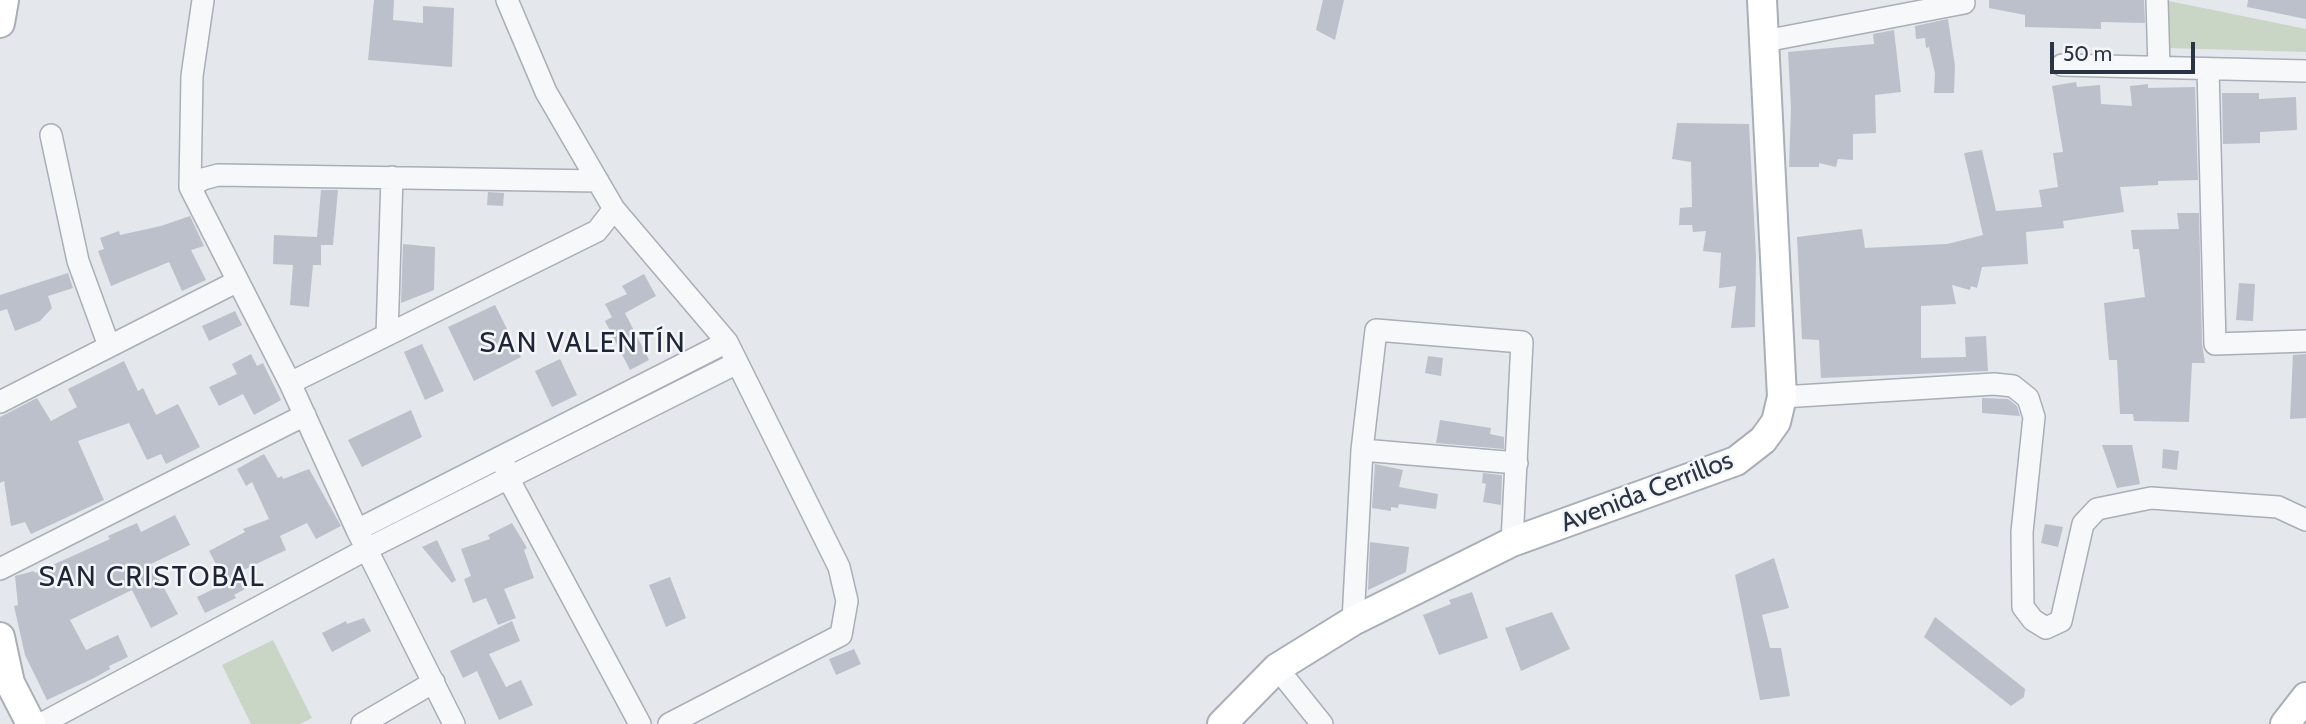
<!DOCTYPE html>
<meta charset="utf-8">
<style>
body{margin:0}
#map{position:relative;width:2306px;height:724px;overflow:hidden;background:#e4e7ec;font-family:Cabin,sans-serif}
canvas{display:block}
.scale{position:absolute;left:2050px;top:42px;width:145px;height:32px;box-sizing:border-box;border:4px solid #2b3445;border-top:0;padding-left:9px;font-size:21px;line-height:24px;white-space:nowrap;color:#2b3445;-webkit-text-stroke:5px #f4f6f9;paint-order:stroke}
</style>
<div id="map">
<canvas width="2306" height="724"></canvas>
<div class="scale">50 m</div>
</div>
<script>
const context = document.querySelector('canvas').getContext('2d');
context.lineJoin = 'round';
function fillPath(path, color) { context.fillStyle = color; context.fill(path, 'evenodd'); }
const shape = rows => new Path2D(rows.map(r => 'M' + r).join(''));
function strokePath(path, color, width, dash) { context.strokeStyle = color; context.lineWidth = width; context.lineCap = dash ? 'butt' : 'round'; context.setLineDash(dash || []); context.stroke(path); }
function drawText(font, color, halo, rows, align = 'center') {
  context.font = font + ' Cabin,sans-serif'; context.lineWidth = 5; context.setLineDash([]); context.textBaseline = 'middle'; context.strokeStyle = halo; context.fillStyle = color; for (const [text, x, y, turn = 0] of rows) {
    context.save(); context.translate(x, y); context.rotate((+turn || 0) * Math.PI / 180); context.textAlign = isNaN(turn) ? turn : align; if (halo) context.strokeText(text, 0, 0); context.fillText(text, 0, 0); context.restore();
  }
}
fillPath(shape([
 [2164,0,2306,29,2306,52,2166,48],
 [273,640,312,718,300,724,251,724,222,665]
]), '#c9d6c5');
fillPath(shape([
 [374,0,394,0,393,20,423,23,423,6,454,8,452,67,368,60],
 [1323,0,1344,0,1335,40,1316,30],
 [1989,0,2144,0,2145,23,2101,22,2101,29,2025,27,2025,15,1989,8],
 [2248,0,2306,0,2306,19,2247,7],
 [1948,19,1955,66,1954,93,1934,93,1935,73,1929,47,1926,48,1925,38,1916,39,1915,26],
 [1894,30,1901,92,1875,95,1876,133,1853,134,1853,160,1838,159,1836,167,1819,163,1819,167,1789,167,1791,108,1788,52,1874,44,1873,34],
 [2076,82,2077,87,2100,85,2101,104,2132,106,2130,86,2148,84,2148,88,2195,87,2198,180,2158,181,2158,185,2120,187,2124,212,2063,221,2064,228,2026,232,2028,264,1982,267,1977,288,1971,286,1970,290,1952,285,1956,304,1921,306,1921,358,1966,357,1965,337,1986,336,1988,371,1821,378,1819,340,1802,339,1797,237,1862,229,1865,248,1947,244,1983,235,1964,153,1982,150,1996,211,2042,207,2039,190,2058,187,2053,153,2063,152,2052,86],
 [2222,93,2259,93,2259,99,2296,97,2297,130,2260,132,2260,143,2223,144],
 [1677,123,1749,124,1756,256,1755,327,1731,328,1736,286,1719,288,1721,253,1703,251,1706,231,1693,232,1692,225,1679,225,1680,208,1692,207,1691,162,1672,159],
 [321,190,338,190,333,245,321,245,321,265,313,265,309,307,290,305,293,265,273,264,274,235,317,237],
 [488,192,504,193,503,206,487,205],
 [2177,213,2199,213,2202,344,2205,363,2192,363,2189,422,2134,421,2133,414,2120,414,2117,360,2109,360,2104,303,2145,297,2139,249,2133,249,2131,230,2179,229],
 [190,216,204,246,191,250,206,280,182,291,169,262,111,286,98,251,104,249,100,238,119,231,120,235,161,226],
 [403,244,435,247,434,290,401,303],
 [68,273,73,288,48,296,52,308,40,321,15,331,7,309,0,311,0,295],
 [644,274,656,296,625,313,649,360,630,370,605,321,612,317,605,304,627,294,622,286],
 [2239,283,2255,284,2253,321,2236,320],
 [495,305,521,357,474,381,448,327],
 [235,311,242,325,209,341,202,326],
 [422,344,444,391,425,400,404,352],
 [251,354,257,366,263,363,281,400,254,415,243,394,219,406,209,387,237,374,232,364],
 [2306,354,2306,418,2290,419,2293,355],
 [1428,356,1443,358,1441,376,1425,373],
 [560,359,577,395,552,407,535,371],
 [124,361,138,391,143,388,156,415,178,404,200,447,166,464,161,454,147,460,129,423,78,441,104,500,31,534,25,522,11,526,4,481,0,483,0,417,37,398,51,421,77,407,68,389],
 [1982,398,2008,399,2017,406,2020,416,1982,413],
 [411,410,422,437,362,467,348,440],
 [1440,420,1491,428,1490,434,1504,437,1504,449,1436,443],
 [2102,445,2132,445,2140,484,2117,488],
 [2163,449,2179,451,2177,470,2162,468],
 [264,454,278,478,282,476,283,479,309,469,341,526,316,539,307,523,280,536,286,550,237,573,245,589,234,595,236,598,205,613,197,597,226,583,209,551,245,532,243,529,269,519,252,482,246,486,237,469],
 [1375,464,1403,470,1399,487,1438,494,1436,509,1399,504,1398,508,1391,507,1391,511,1372,508],
 [1483,473,1502,475,1501,505,1483,502,1486,484,1482,483],
 [175,515,190,545,151,564,178,614,151,628,132,590,70,620,86,650,118,635,128,657,109,666,110,669,94,678,47,700,25,655,14,606,18,605,15,576,34,571,35,573,110,539,108,536,137,523,141,532],
 [512,523,527,548,524,550,534,578,504,589,516,618,498,625,486,598,473,603,464,579,471,576,461,549,490,539,488,535],
 [2045,524,2063,527,2058,547,2041,543],
 [437,540,456,580,452,583,422,547],
 [1370,542,1409,547,1406,572,1368,590],
 [1774,558,1789,608,1762,615,1770,648,1781,648,1790,696,1760,700,1735,575],
 [670,577,686,618,666,627,649,585],
 [1472,592,1488,638,1439,655,1423,615,1451,604,1449,600],
 [1552,612,1570,649,1521,671,1505,628],
 [1935,617,2025,689,2024,697,2011,706,1924,637],
 [364,618,371,631,332,652,322,633,346,621,347,624],
 [512,621,520,641,489,654,506,687,521,680,533,705,499,720,477,671,463,678,450,651],
 [854,649,861,664,836,675,829,659]
]), '#bbc0ca');
const street = shape([
 [203,0,192,76,190,187,290,383,357,530,454,724],
 [507,0,546,92,614,209,727,342,839,567,847,601,841,635,669,724],
 [2157,0,2159,67],
 [1765,41,1964,3],
 [2062,65,2306,71],
 [2208,69,2215,344,2306,341],
 [51,135,78,261,109,346],
 [190,187,203,179,218,175,598,181],
 [387,335,392,177],
 [290,383,597,231,614,209],
 [1782,397,1994,384,2013,386,2028,398,2034,417,2022,532,2023,607,2033,620,2046,628,2061,621,2083,524,2097,509,2151,498,2278,507,2306,520],
 [0,402,236,282],
 [1362,450,1517,463],
 [505,466,508,478,640,724],
 [357,530,727,342],
 [0,569,305,415],
 [1353,621,1362,450,1376,330,1522,342,1512,542],
 [1277,668,1322,724],
 [41,724,367,549,737,363],
 [362,724,434,682]
]);
const secondary = shape([
 [0,23,4,0],
 [0,637,10,683,31,724],
 [1222,724,1277,668,1353,621,1512,542,1736,461,1763,440,1776,422,1782,397,1762,0],
 [2285,724,2306,697]
]);
strokePath(street, '#a9aeb7', 24);
strokePath(secondary, '#a9aeb7', 32);
strokePath(street, '#f7f8fa', 21);
strokePath(secondary, '#fff', 28);
drawText('26px', '#2b3445', '#f4f6f9', [
 ["Avenida Cerrillos",1647,492,-21]
]);
context.letterSpacing = '2px';
drawText('28px', '#1d2536', '#f4f6f9', [
 ["SAN VALENTÍN",583,344],
 ["SAN CRISTOBAL",152,578]
]);
context.letterSpacing = '0px';
</script>
